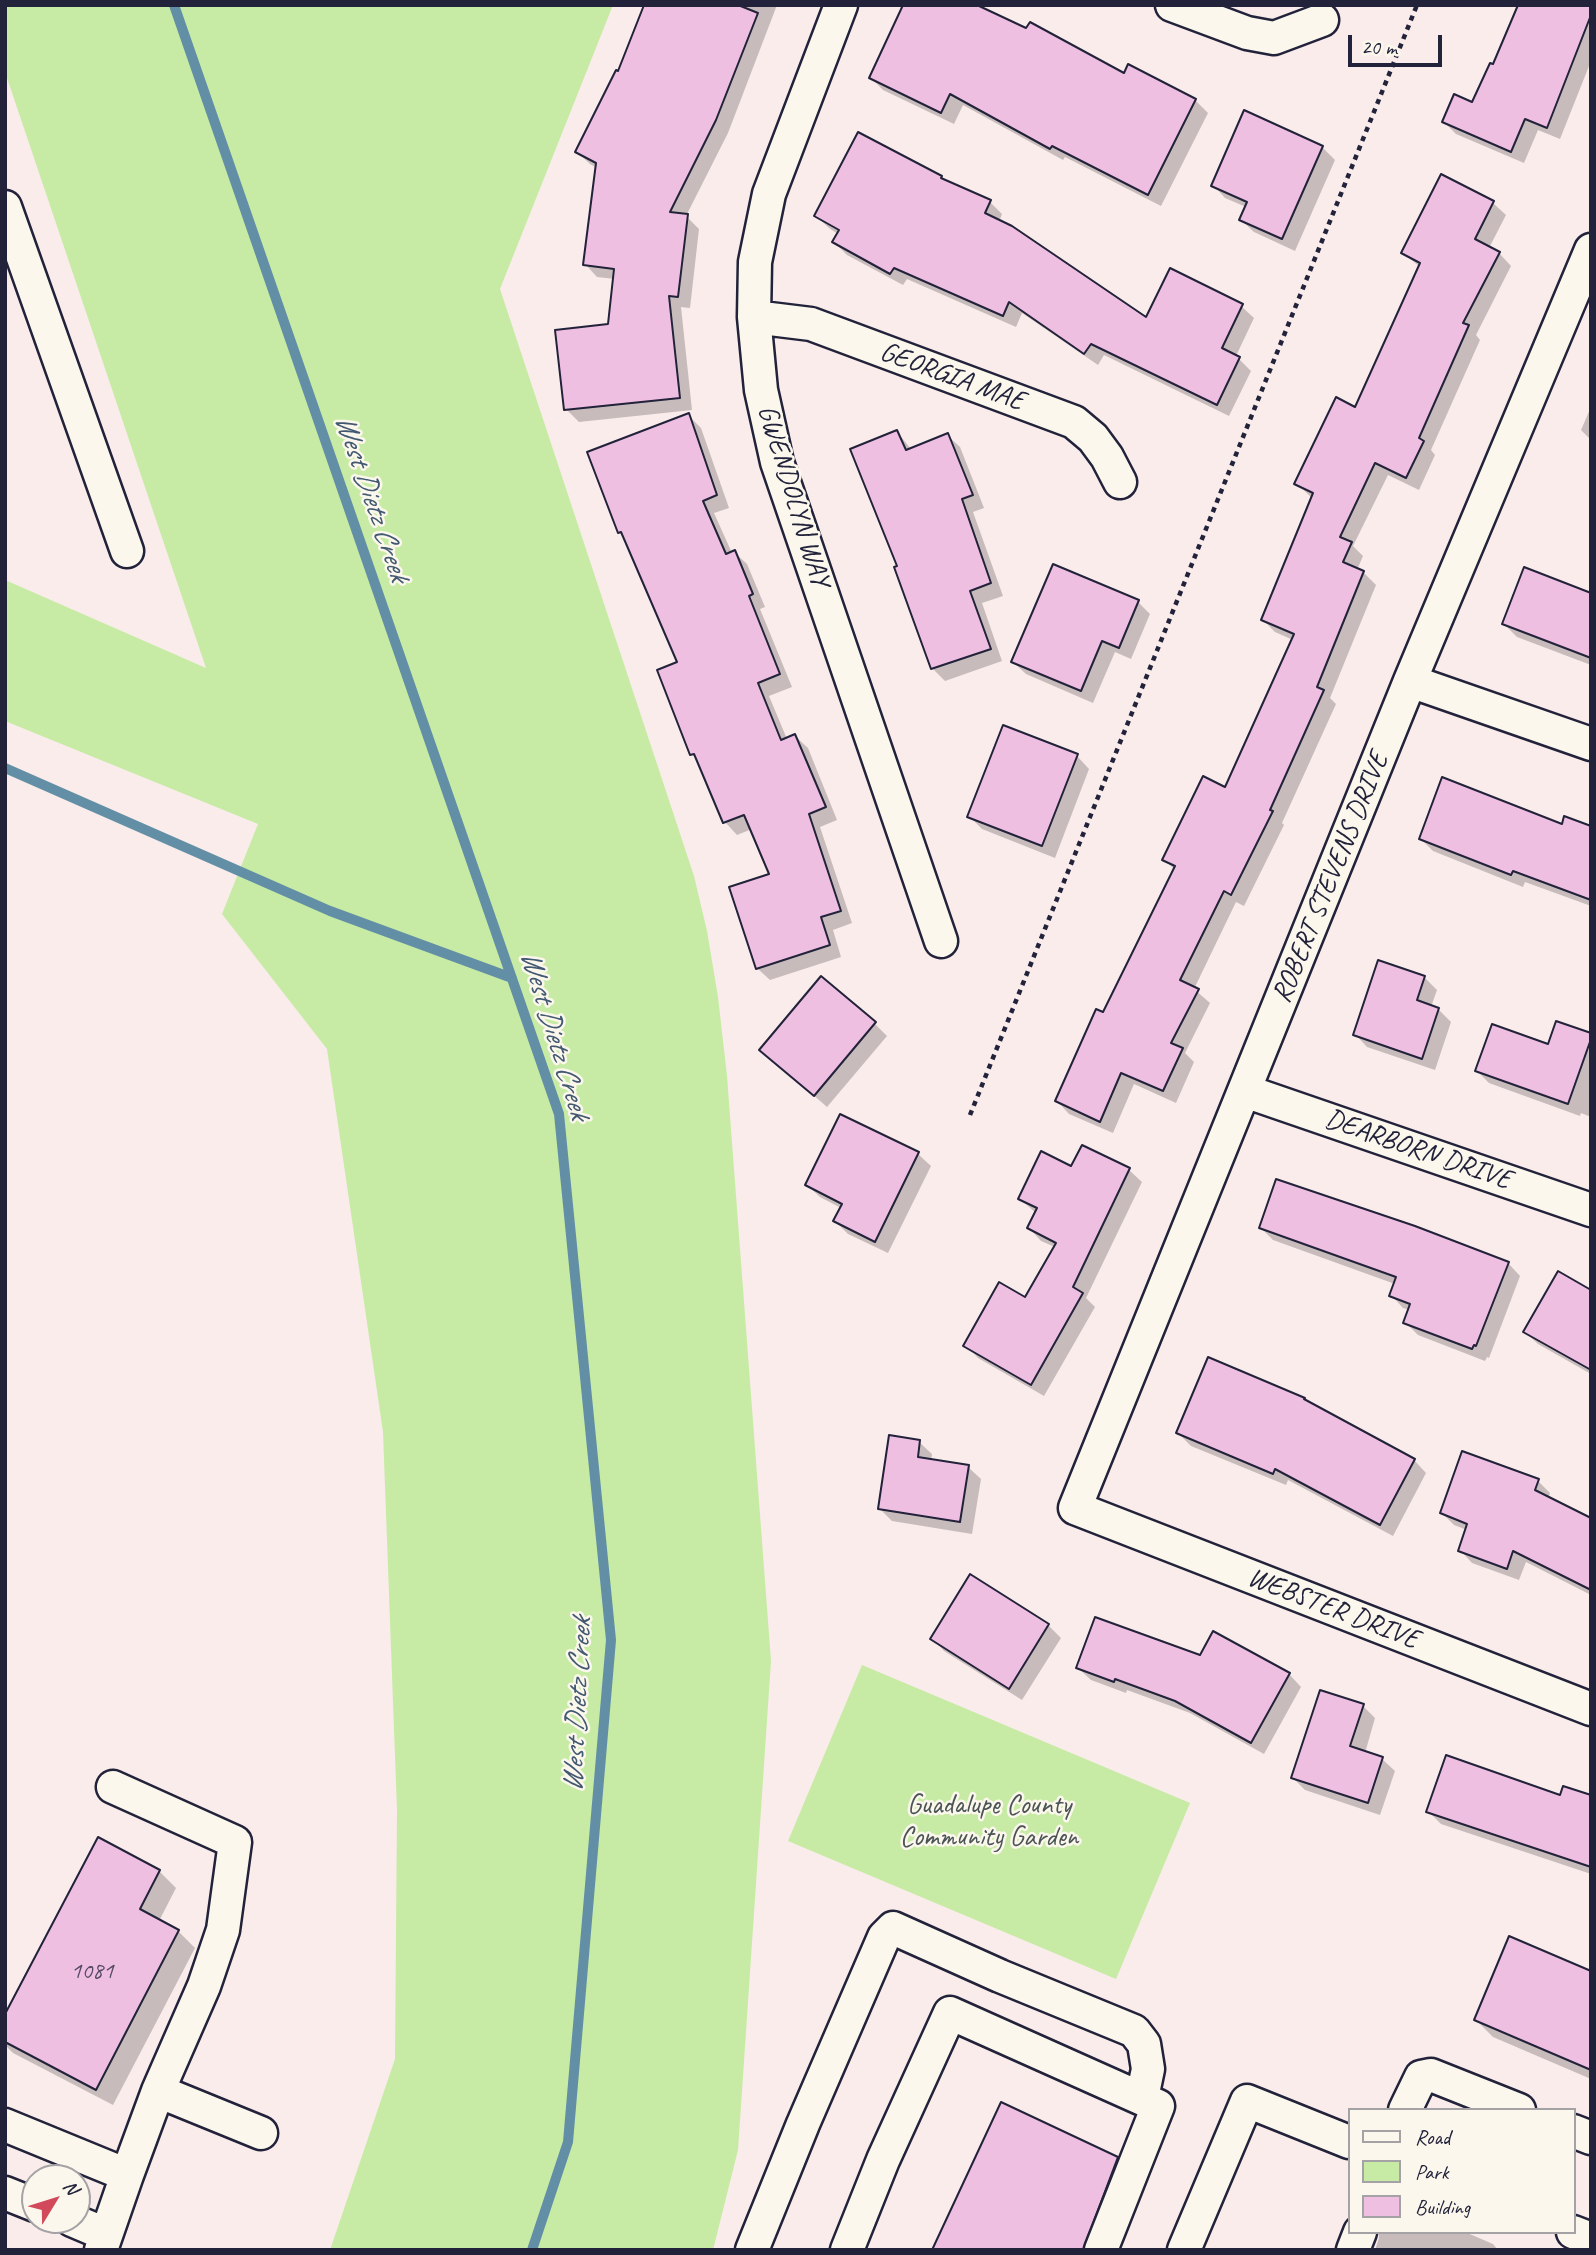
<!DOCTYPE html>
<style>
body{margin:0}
#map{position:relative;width:1596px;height:2255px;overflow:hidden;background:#f9ecea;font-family:Caveat,sans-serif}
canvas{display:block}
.frame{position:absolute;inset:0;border:7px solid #22223b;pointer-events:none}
.legend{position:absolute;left:1348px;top:2108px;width:228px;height:126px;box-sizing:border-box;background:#fbf7ec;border:2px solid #a4a2a5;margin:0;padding:9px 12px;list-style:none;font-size:21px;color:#22223b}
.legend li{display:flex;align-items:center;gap:14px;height:35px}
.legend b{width:35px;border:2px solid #a4a2a5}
.north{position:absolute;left:21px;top:2164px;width:70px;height:70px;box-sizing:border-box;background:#fbf7ec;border:2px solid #a4a2a5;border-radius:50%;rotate:52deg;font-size:19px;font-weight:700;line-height:28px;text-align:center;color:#22223b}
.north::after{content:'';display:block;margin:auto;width:24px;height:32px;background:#d1495b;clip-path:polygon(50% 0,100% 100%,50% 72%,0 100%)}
.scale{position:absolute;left:1348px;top:35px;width:94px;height:32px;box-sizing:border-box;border:4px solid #22223b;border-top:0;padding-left:9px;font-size:21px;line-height:24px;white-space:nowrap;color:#22223b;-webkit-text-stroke:5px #fbf7ec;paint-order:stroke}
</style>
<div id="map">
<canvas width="1596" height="2255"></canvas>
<div class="frame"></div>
<ul class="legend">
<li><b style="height:9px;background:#fbf7ec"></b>Road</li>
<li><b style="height:19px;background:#c7eba4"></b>Park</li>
<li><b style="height:19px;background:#efbfe2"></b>Building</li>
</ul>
<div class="north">N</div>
<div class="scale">20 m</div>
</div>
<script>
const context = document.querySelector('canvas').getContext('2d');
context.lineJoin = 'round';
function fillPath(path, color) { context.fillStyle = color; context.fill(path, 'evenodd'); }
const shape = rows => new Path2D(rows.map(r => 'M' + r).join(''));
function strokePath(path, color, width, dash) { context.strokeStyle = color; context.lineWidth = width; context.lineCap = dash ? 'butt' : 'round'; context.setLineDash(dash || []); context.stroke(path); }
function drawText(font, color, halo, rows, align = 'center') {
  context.font = font + ' Caveat,sans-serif'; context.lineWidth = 5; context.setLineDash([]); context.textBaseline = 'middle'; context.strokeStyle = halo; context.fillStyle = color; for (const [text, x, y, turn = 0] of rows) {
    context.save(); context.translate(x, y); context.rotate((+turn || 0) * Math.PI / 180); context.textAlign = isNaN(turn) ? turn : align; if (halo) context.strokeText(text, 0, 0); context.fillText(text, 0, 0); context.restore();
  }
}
fillPath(shape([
 [5,5,613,5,500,289,694,876,707,931,718,997,727,1076,771,1661,738,2150,713,2250,330,2250,395,2059,397,1810,383,1432,327,1049,222,914,258,824,5,721,5,580,206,668,5,72],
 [862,1665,1190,1803,1116,1979,788,1841]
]), '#c7eba4');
fillPath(shape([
 [646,5,777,5,728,133,686,216,699,229,690,308,681,307,692,410,579,422,566,409,609,326,615,279,597,277,585,264,597,168,590,164,577,152,629,48],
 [1591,5,1591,61,1560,139,1538,130,1524,163,1456,134,1444,122,1473,105,1494,67],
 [1129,66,1195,100,1208,113,1161,206,1065,157,1063,160,963,105,954,124,883,90,871,78,1125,75],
 [1322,147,1335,160,1295,251,1254,232,1241,220,1246,207,1225,198,1213,185],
 [941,178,946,183,990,202,1002,214,999,222,1147,319,1241,306,1254,318,1236,356,1251,371,1229,416,1104,355,1098,365,1022,313,1016,327,907,279,903,285,847,255,834,242,838,234,829,228,816,216],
 [1493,203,1506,215,1489,248,1499,253,1511,266,1476,335,1480,340,1431,450,1435,455,1419,490,1388,475,1353,546,1363,556,1357,570,1363,572,1376,585,1330,698,1336,704,1282,823,1284,825,1244,906,1236,902,1194,989,1210,1003,1185,1053,1194,1062,1176,1103,1134,1084,1113,1133,1069,1114,1057,1101,1104,1014,1175,870,1164,859,1226,789,1293,640,1275,632,1263,620,1312,498,1296,483,1355,409,1420,267,1403,253],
 [1591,407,1591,440,1581,430],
 [688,415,701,428,729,508,714,513,732,553,734,552,747,564,765,607,760,609,792,687,769,696,787,739,795,736,808,748,837,820,820,827,852,923,833,930,841,957,770,980,757,968,771,875,752,829,737,835,725,822,699,761,692,754,679,663,625,537,620,532],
 [897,432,911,449,947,435,960,447,984,508,973,512,1003,596,982,603,1002,661,945,681,932,668,900,567],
 [1591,595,1591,665,1517,637,1504,624],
 [1138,602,1150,614,1131,659,1115,652,1093,703,1026,674,1013,662],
 [1077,756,1089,769,1055,858,982,829,970,817],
 [1563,826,1591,828,1591,906,1525,882,1523,887,1433,851,1421,839],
 [1424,977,1437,990,1431,1007,1438,1009,1451,1022,1435,1070,1367,1047,1355,1034],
 [874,1023,887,1036,827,1107,762,1050],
 [1591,1035,1591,1117,1581,1113,1580,1116,1489,1083,1477,1071,1549,1046],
 [841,1116,918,1154,931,1166,888,1253,848,1234,835,1221,841,1208,820,1197,807,1185],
 [1072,1169,1129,1170,1142,1182,1086,1298,1095,1307,1044,1396,978,1358,966,1345,1026,1299,1055,1247,1041,1241,1029,1228,1036,1213,1020,1199],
 [1261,1228,1508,1263,1520,1276,1489,1358,1487,1357,1485,1361,1418,1335,1405,1322,1410,1310,1403,1308,1391,1295,1395,1284,1273,1240],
 [1591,1292,1591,1374,1538,1344,1525,1332],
 [1178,1433,1414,1460,1426,1473,1393,1536,1288,1480,1286,1485,1191,1446],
 [919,1442,932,1454,931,1461,968,1467,981,1479,972,1534,892,1521,880,1509],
 [1538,1481,1550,1493,1548,1499,1591,1520,1591,1595,1526,1562,1519,1580,1472,1563,1460,1550,1467,1530,1454,1525,1442,1513],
 [1048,1625,1061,1638,1022,1700,944,1651,932,1638],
 [1201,1657,1289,1674,1301,1687,1264,1754,1190,1713,1127,1690,1126,1693,1091,1680,1078,1668],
 [1363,1706,1375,1718,1365,1753,1382,1759,1395,1771,1380,1815,1305,1790,1293,1778],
 [1561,1797,1591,1797,1591,1874,1441,1824,1428,1811],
 [159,1871,176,1888,159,1921,178,1931,195,1948,113,2105,13,2053,5,2045,5,2018],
 [1591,1973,1591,2079,1493,2037,1476,2020],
 [1117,2159,1134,2176,1106,2250,934,2250],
 [1379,2232,1465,2232,1493,2244,1498,2250,1375,2250,1379,2238]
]), '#0003');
strokePath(shape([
 [174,5,559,1114,611,1640,568,2142,532,2250],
 [5,768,330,911,512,978]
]), '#638fa6', 10);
const building = shape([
 [644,5,738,5,758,13,716,120,670,212,688,214,678,297,669,296,680,398,564,410,555,330,608,324,614,269,583,265,596,163,575,152,616,70,618,71,644,5],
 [903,5,977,5,1026,28,1030,22,1124,73,1128,64,1196,99,1148,195,1052,146,1050,149,950,94,941,113,869,78,903,5],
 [1518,5,1591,5,1591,15,1547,128,1525,119,1511,152,1442,122,1454,94,1472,102,1490,63,1493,64,1518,5],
 [1244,110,1323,146,1282,239,1239,220,1247,202,1211,186,1244,110],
 [858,132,942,176,941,178,991,200,985,213,1012,226,1146,317,1170,268,1243,304,1222,348,1240,357,1217,405,1091,344,1084,354,1009,302,1003,316,894,268,890,274,832,242,839,230,814,216,858,132],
 [1441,174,1494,201,1475,239,1500,252,1463,323,1469,325,1419,438,1424,441,1406,478,1375,463,1340,537,1352,542,1343,562,1364,571,1317,687,1324,690,1270,810,1273,811,1231,895,1224,891,1180,980,1199,989,1171,1043,1183,1048,1163,1091,1121,1073,1100,1122,1055,1101,1096,1009,1103,1012,1175,866,1162,860,1203,776,1225,787,1294,634,1261,620,1313,493,1294,484,1336,397,1355,407,1420,263,1401,253,1441,174],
 [689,413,717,495,703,501,726,554,735,550,753,594,749,596,780,674,758,683,781,740,795,734,826,807,809,814,841,911,821,917,830,945,756,969,729,887,769,874,744,815,723,823,694,754,690,755,657,670,677,662,621,532,618,533,587,452,689,413],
 [897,430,906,450,948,433,973,495,962,499,991,583,970,591,991,649,931,669,894,567,897,566,850,449,897,430],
 [1053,564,1139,600,1119,648,1102,641,1081,691,1011,662,1053,564],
 [1524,567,1591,593,1591,658,1502,624,1524,567],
 [1003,725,1078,754,1042,846,967,817,1003,725],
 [1442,777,1562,824,1564,816,1591,826,1591,900,1513,871,1511,875,1419,839,1442,777],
 [1378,960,1425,976,1417,1000,1439,1008,1422,1059,1353,1035,1378,960],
 [821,976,876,1022,814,1096,759,1050,821,976],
 [1556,1021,1591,1033,1591,1039,1568,1104,1475,1071,1492,1024,1548,1044,1556,1021],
 [840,1114,919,1152,875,1242,833,1221,842,1204,805,1185,840,1114],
 [1082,1145,1130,1168,1073,1287,1083,1293,1031,1385,963,1346,999,1282,1025,1297,1056,1243,1027,1228,1037,1208,1018,1199,1041,1151,1071,1166,1082,1145],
 [1276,1179,1415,1226,1509,1262,1476,1346,1474,1345,1472,1349,1403,1323,1410,1304,1389,1296,1396,1277,1259,1228,1276,1179],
 [1558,1271,1591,1290,1591,1370,1523,1332,1558,1271],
 [1208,1357,1305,1398,1304,1399,1415,1459,1380,1525,1275,1469,1273,1474,1176,1433,1208,1357],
 [889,1435,920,1440,918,1457,969,1465,960,1522,878,1509,889,1435],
 [1462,1451,1539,1479,1535,1490,1591,1518,1591,1590,1513,1551,1507,1569,1458,1551,1467,1524,1440,1513,1462,1451],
 [970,1574,1049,1624,1009,1689,930,1639,970,1574],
 [1095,1617,1200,1655,1213,1631,1290,1673,1251,1743,1175,1701,1115,1679,1114,1682,1076,1668,1095,1617],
 [1320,1690,1364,1704,1350,1746,1383,1757,1368,1803,1291,1778,1320,1690],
 [1446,1755,1560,1795,1563,1786,1591,1795,1591,1867,1426,1812,1446,1755],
 [98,1837,160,1870,140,1909,179,1930,96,2090,5,2042,5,2014,98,1837],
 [1509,1936,1591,1971,1591,2070,1474,2020,1509,1936],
 [1001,2102,1118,2157,1083,2250,932,2250,1001,2102]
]);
fillPath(building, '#efbfe2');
strokePath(building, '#22223b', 2);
const minor = shape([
 [841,5,769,194,755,262,754,317,761,390,777,462,941,941],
 [1172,5,1247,33,1274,38,1322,20],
 [5,207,127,551],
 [1591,250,1410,681,1075,1508,1591,1709],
 [754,317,811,324,1074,422,1093,438,1107,457,1120,482],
 [1410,681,1591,744],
 [1245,1091,1591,1210],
 [158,2091,261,2133],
 [1405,2110,1421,2077,1431,2075,1519,2110],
 [5,2125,127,2175,158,2091,204,1986,223,1930,235,1842,113,1787],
 [1573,2131,1591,2138],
 [5,2193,35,2205],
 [72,2220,105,2234],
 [1573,2232,1591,2239],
 [101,2250,127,2175],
 [752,2250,803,2124,884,1937,893,1928,1000,1976,1134,2031,1144,2044,1148,2069,1142,2098],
 [847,2250,883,2160,950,2013,1158,2106,1101,2250],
 [1184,2250,1247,2101,1349,2142],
 [1353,2250,1360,2232]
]);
strokePath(minor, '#22223b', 37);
strokePath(shape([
 [970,1115,1417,5]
]), '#22223b', 4.5, [5, 5]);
strokePath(minor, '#fbf7ec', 32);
drawText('24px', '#554965', null, [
 ["1081",92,1972]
]);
drawText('28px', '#22223b', '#fbf7ec', [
 ["GEORGIA MAE",952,377,20],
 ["GWENDOLYN WAY",793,496,73],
 ["ROBERT STEVENS DRIVE",1331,878,-68],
 ["DEARBORN DRIVE",1418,1150,19],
 ["WEBSTER DRIVE",1333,1609,21]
]);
drawText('28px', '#4b5455', '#fbf7ec', [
 ["Guadalupe County",989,1806],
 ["Community Garden",989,1838]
]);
drawText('italic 30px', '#425971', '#fbf7ec', [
 ["West Dietz Creek",371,498,71],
 ["West Dietz Creek",554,1035,73],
 ["West Dietz Creek",578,1705,-87]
]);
</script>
